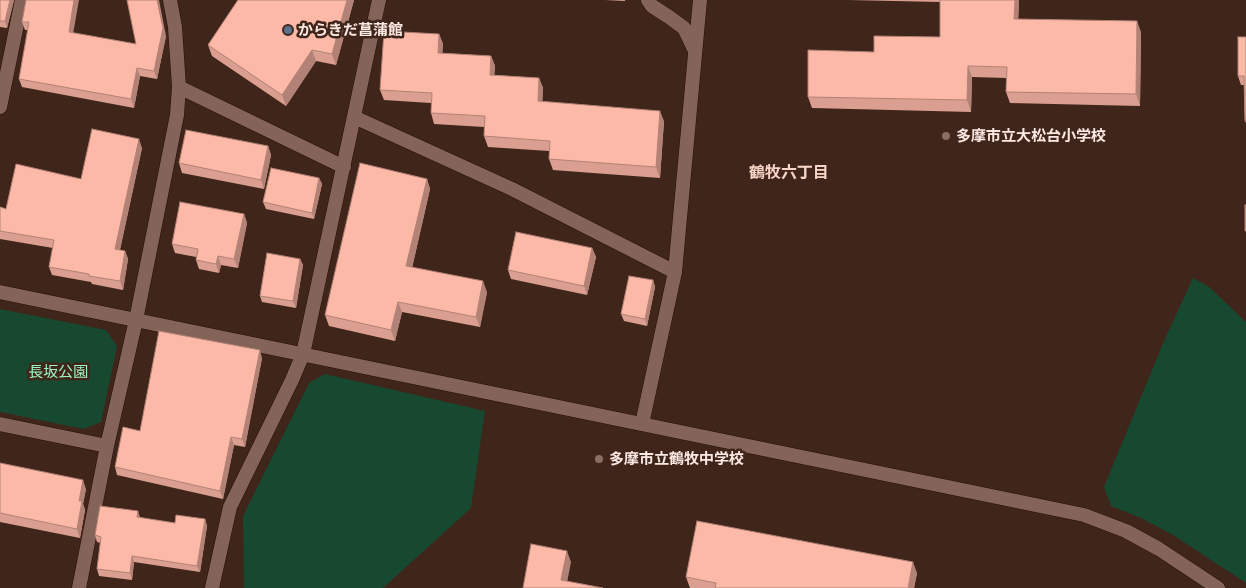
<!DOCTYPE html>
<meta charset="utf-8">
<style>
body{margin:0}
canvas{display:block;background:#40251a}
</style>
<canvas width="1246" height="588"></canvas>
<script>
const context = document.querySelector('canvas').getContext('2d');
context.lineJoin = 'round';
function fillPath(path, color) { context.fillStyle = color; context.fill(path, 'evenodd'); }
const shape = rows => new Path2D(rows.map(r => 'M' + r).join(''));
function strokePath(path, color, width, dash) { context.strokeStyle = color; context.lineWidth = width; context.lineCap = dash ? 'butt' : 'round'; context.setLineDash(dash || []); context.stroke(path); }
function drawText(font, color, halo, rows, align = 'center') {
  context.font = font + ' Barlow,"Noto Sans JP",sans-serif'; context.lineWidth = 5; context.setLineDash([]); context.textBaseline = 'middle'; context.strokeStyle = halo; context.fillStyle = color; for (const [text, x, y, turn = 0] of rows) {
    context.save(); context.translate(x, y); context.rotate((+turn || 0) * Math.PI / 180); context.textAlign = isNaN(turn) ? turn : align; if (halo) context.strokeText(text, 0, 0); context.fillText(text, 0, 0); context.restore();
  }
}
fillPath(shape([
 [1193,278,1209,287,1246,322,1246,583,1173,535,1141,518,1111,506,1104,487,1164,341],
 [0,309,106,330,117,346,101,422,84,429,0,412],
 [325,374,485,411,471,508,383,588,244,588,243,516,309,383]
]), '#174830');
const minor = shape([
 [648,0,652,6,669,17,684,28,695,51],
 [179,87,344,167],
 [0,107,22,0],
 [354,117,512,189,675,272],
 [0,424,107,446],
 [642,424,675,272,700,0],
 [79,588,107,446,136,320,177,115,179,87,175,27,170,0],
 [212,588,230,507,292,380,303,354,379,0]
]);
const tertiary = shape([
 [0,292,1084,515,1126,531,1159,549,1218,588]
]);
strokePath(minor, '#250d04', 15);
strokePath(tertiary, '#250d04', 15);
strokePath(minor, '#846459', 14);
strokePath(tertiary, '#846459', 14);
fillPath(shape([
 [0,0,14,0,7,28,0,27],
 [26,0,74,33,136,44,166,36,157,79,140,76,134,108,22,87,19,79,28,30,25,30,22,22],
 [238,0,354,0,336,65,316,61,286,106,212,56,208,45],
 [605,0,625,0,625,1],
 [848,0,1019,0,1018,19,1141,32,1140,106,1010,103,1006,92,1006,78,972,77,971,112,812,108,808,97,874,52,940,37,940,2],
 [439,34,443,44,442,53,491,56,495,66,494,75,539,78,543,88,542,102,664,121,660,178,553,170,549,159,549,151,488,147,484,136,484,127,434,124,431,113,431,103,384,100,380,90],
 [1246,37,1246,123,1245,121,1244,85,1241,85,1238,76],
 [268,146,271,155,264,189,182,173,179,163],
 [142,148,120,250,125,251,128,259,123,290,92,284,91,282,52,275,49,267,53,248,0,239,0,207,6,209,81,179],
 [319,178,322,184,314,219,266,209,263,202],
 [427,179,430,189,412,268,487,292,480,327,402,312,395,341,329,326,325,315],
 [244,214,247,223,238,268,221,265,219,273,199,269,196,260,196,257,175,253,172,244],
 [592,248,596,257,587,295,511,279,508,270],
 [300,259,303,265,296,308,262,302,260,296],
 [653,280,655,287,647,326,624,321,621,314],
 [262,358,245,447,234,445,223,499,117,475,115,467,140,431],
 [0,463,86,489,83,504,85,510,80,538,0,522],
 [140,517,140,518,175,523,205,519,207,526,200,572,134,562,132,580,99,576,97,569,101,543,97,542,95,535],
 [917,573,914,588,690,588,686,577]
]), '#da9f90');
fillPath(shape([
 [10,0,14,0,7,28,5,21],
 [74,0,79,0,72,40,69,32],
 [157,0,159,0,166,36,157,79,154,71],
 [347,0,354,0,336,65,332,54],
 [1015,0,1019,0,1018,30,1014,19],
 [1137,21,1141,32,1140,106,1136,94],
 [439,34,443,44,442,63,438,53],
 [312,50,316,61,286,106,282,95],
 [491,56,495,66,494,85,490,75],
 [968,66,972,77,971,112,967,100],
 [137,68,140,76,134,108,131,99],
 [539,78,543,88,542,112,538,101],
 [660,111,664,121,660,178,656,167],
 [139,139,142,148,118,258,115,249],
 [268,146,271,155,264,189,261,180],
 [319,178,322,184,314,219,312,213],
 [427,179,430,189,410,277,406,266],
 [244,214,247,223,238,268,234,259],
 [592,248,596,257,587,295,584,286],
 [125,251,128,259,123,290,120,281],
 [218,256,221,265,219,273,216,264],
 [300,259,303,265,296,308,293,301],
 [653,280,655,287,647,326,645,319],
 [483,281,487,292,480,327,476,317],
 [398,302,402,312,395,341,391,330],
 [260,350,262,358,245,447,242,439],
 [231,437,234,445,223,499,220,491],
 [83,480,86,489,83,504,85,510,80,538,77,529,79,501],
 [138,511,140,517,139,524,137,517],
 [205,519,207,526,200,572,197,566],
 [567,551,571,562,566,588,561,580],
 [132,556,134,562,132,580,130,573],
 [913,562,917,573,914,588,908,588]
]), '#b18275');
const building = shape([
 [0,0,10,0,5,21,0,21,0,0],
 [26,0,74,0,69,32,136,44,127,0,157,0,163,28,154,71,137,68,131,99,19,79,29,22,22,22,26,0],
 [238,0,347,0,332,54,312,50,282,95,208,45,238,0],
 [940,0,1015,0,1014,19,1137,21,1136,94,1006,92,1007,67,968,66,967,100,808,97,808,50,874,52,874,36,940,37,940,0],
 [384,31,439,34,438,53,491,56,490,75,539,78,538,101,660,111,656,167,549,159,550,141,484,136,485,116,431,113,432,93,380,90,384,31],
 [1238,37,1246,37,1246,121,1245,121,1244,76,1238,76,1238,37],
 [92,129,139,139,115,249,125,251,120,281,89,276,89,274,49,267,54,240,0,231,0,207,6,209,16,164,81,179,92,129],
 [186,130,268,146,261,180,179,163,186,130],
 [360,163,427,179,406,266,483,281,476,317,398,302,391,330,325,315,360,163],
 [271,168,319,178,312,213,263,202,271,168],
 [180,202,244,214,234,259,218,256,216,264,196,260,198,249,172,244,180,202],
 [1245,205,1246,205,1246,231,1245,231,1245,205],
 [516,232,592,248,584,286,508,270,516,232],
 [267,253,300,259,293,301,260,296,267,253],
 [629,276,653,280,645,319,621,314,629,276],
 [159,331,260,350,242,439,231,437,220,491,115,467,123,427,140,431,159,331],
 [0,463,83,480,79,501,82,501,77,529,0,513,0,463],
 [100,506,138,511,137,517,175,523,176,515,205,519,197,566,132,556,130,573,97,569,101,537,95,535,100,506],
 [697,521,913,562,908,588,715,588,716,583,686,577,697,521],
 [531,544,567,551,561,580,603,588,523,588,531,544]
]);
fillPath(building, '#fdb9a7');
strokePath(building, '#b18275', 1);
for (const [x, y, r, color] of [
 [288,30,5,"#5c6f8a"],
 [946,136,5,"#8d6e63"],
 [599,459,5,"#8d6e63"]
]) { const dot = new Path2D(); dot.arc(x, y, r, 0, 2 * Math.PI); context.fillStyle = color; context.fill(dot); strokePath(dot, '#40251a', 2); }
drawText('bold 15px', '#fce9e3', '#40251a', [
 ["からきだ菖蒲館",298,30],
 ["多摩市立大松台小学校",956,136],
 ["多摩市立鶴牧中学校",609,459]
], 'left');
drawText('15px', '#99f5c3', '#40251a', [
 ["長坂公園",58,372]
]);
drawText('bold 16px', '#f9d5c7', '#40251a', [
 ["鶴牧六丁目",789,173]
]);
</script>
